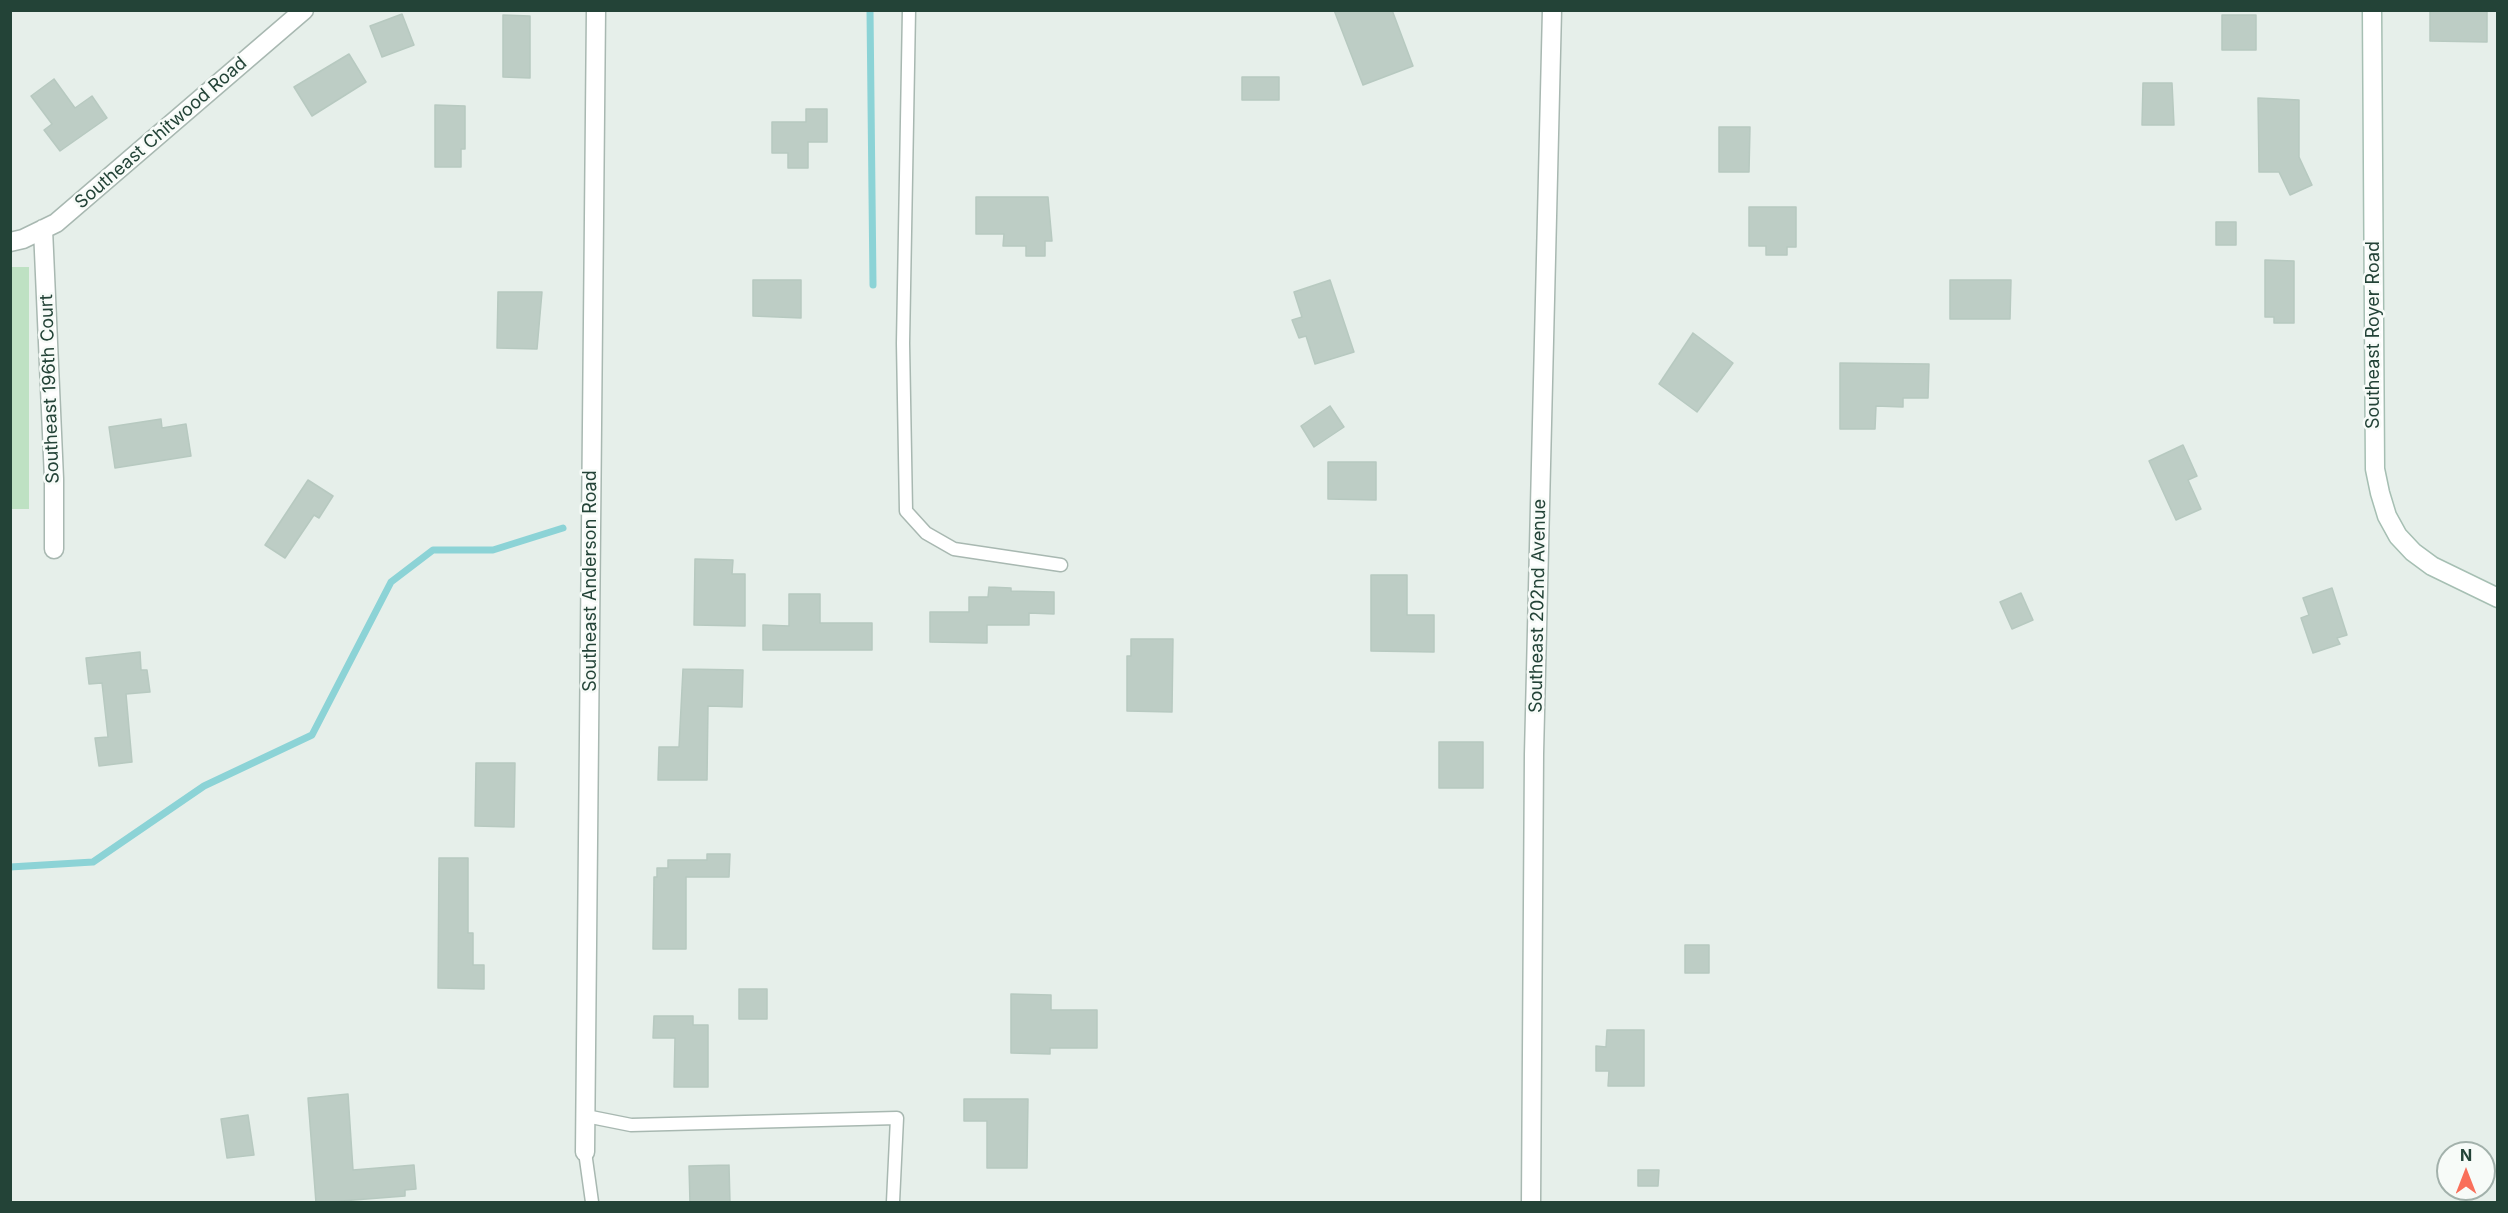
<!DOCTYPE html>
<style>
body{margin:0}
#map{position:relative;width:2508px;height:1213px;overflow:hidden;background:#e6efea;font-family:Inter,sans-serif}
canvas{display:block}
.frame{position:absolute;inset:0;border:12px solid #234337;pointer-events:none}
.north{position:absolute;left:2436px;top:1141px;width:60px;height:60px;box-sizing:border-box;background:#f7fbf8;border:2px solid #a2b1ab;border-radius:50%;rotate:0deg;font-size:16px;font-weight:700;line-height:24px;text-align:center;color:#234337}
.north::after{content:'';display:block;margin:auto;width:21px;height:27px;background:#f96f5a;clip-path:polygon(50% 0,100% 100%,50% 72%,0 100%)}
</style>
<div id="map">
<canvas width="2508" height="1213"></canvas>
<div class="frame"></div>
<div class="north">N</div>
</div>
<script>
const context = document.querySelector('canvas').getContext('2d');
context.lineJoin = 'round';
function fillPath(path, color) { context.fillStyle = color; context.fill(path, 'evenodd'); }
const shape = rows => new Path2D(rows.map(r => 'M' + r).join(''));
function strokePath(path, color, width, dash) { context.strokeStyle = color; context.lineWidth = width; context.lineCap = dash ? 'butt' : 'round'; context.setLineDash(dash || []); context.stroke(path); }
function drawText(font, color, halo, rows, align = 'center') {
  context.font = font + ' Inter,sans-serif'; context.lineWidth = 5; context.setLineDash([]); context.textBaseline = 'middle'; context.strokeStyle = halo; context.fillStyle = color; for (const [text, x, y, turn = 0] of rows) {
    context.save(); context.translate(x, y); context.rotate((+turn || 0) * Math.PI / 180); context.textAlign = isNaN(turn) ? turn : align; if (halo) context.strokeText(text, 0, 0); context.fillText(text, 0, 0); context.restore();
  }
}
fillPath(shape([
 [11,267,29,267,29,509,11,509]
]), '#bee1c3');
strokePath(shape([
 [870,10,873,285],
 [10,867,93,862,204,786,312,735,391,582,433,550,493,550,563,528]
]), '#8cd3d6', 7);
const building = shape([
 [1334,10,1392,10,1413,66,1363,85,1334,10],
 [2430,10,2487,10,2487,42,2430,41,2430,10],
 [402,14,414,45,382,57,370,26,402,14],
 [503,15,530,16,530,78,503,77,503,15],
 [2222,15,2256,15,2256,50,2222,50,2222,15],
 [349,54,366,82,312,116,294,87,349,54],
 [1242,77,1279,77,1279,100,1242,100,1242,77],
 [54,79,75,108,92,96,107,118,60,151,44,130,52,124,31,96,54,79],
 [2143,83,2172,83,2174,125,2142,125,2143,83],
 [2258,98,2299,100,2299,157,2312,185,2290,195,2279,172,2259,172,2258,98],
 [435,105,465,106,465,149,461,149,461,167,435,167,435,105],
 [806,109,827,109,827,142,808,142,808,168,788,168,788,153,772,153,772,122,806,122,806,109],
 [1719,127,1750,127,1749,172,1719,172,1719,127],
 [976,197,1048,197,1052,241,1045,241,1045,256,1026,256,1026,246,1003,246,1004,234,976,234,976,197],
 [1749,207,1796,207,1796,247,1787,247,1787,255,1766,255,1766,246,1749,246,1749,207],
 [2216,222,2236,222,2236,245,2216,245,2216,222],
 [2265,260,2294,261,2294,323,2274,323,2274,317,2265,317,2265,260],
 [753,280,801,280,801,318,753,316,753,280],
 [1330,280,1354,352,1315,364,1306,336,1299,338,1292,320,1302,317,1294,292,1330,280],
 [1950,280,2011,280,2010,319,1950,319,1950,280],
 [498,292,542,292,537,349,497,348,498,292],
 [1693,333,1733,363,1697,412,1659,384,1693,333],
 [1840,363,1929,364,1928,398,1903,398,1903,407,1876,406,1875,429,1840,429,1840,363],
 [1330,406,1344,427,1314,447,1301,426,1330,406],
 [161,419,162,428,186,424,191,456,115,468,109,427,161,419],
 [2183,445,2197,476,2188,480,2201,509,2176,520,2149,461,2183,445],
 [1328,462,1376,462,1376,500,1328,499,1328,462],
 [308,480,333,496,319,518,314,515,285,558,265,545,308,480],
 [695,559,733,560,732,574,745,574,745,626,694,625,695,559],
 [1371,575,1407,575,1407,615,1434,615,1434,652,1371,651,1371,575],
 [989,587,1011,588,1011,591,1054,592,1054,614,1029,613,1029,625,987,625,987,643,930,642,930,612,969,612,969,597,988,597,989,587],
 [2332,588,2347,635,2337,638,2340,644,2313,653,2301,618,2309,615,2303,598,2332,588],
 [2021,593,2033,620,2012,629,2000,602,2021,593],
 [789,594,820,594,820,623,872,623,872,650,763,650,763,625,789,626,789,594],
 [1131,639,1173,639,1172,712,1127,711,1127,656,1131,656,1131,639],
 [140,652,141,670,147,670,150,692,126,694,132,762,99,766,95,738,108,737,102,683,89,684,86,658,140,652],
 [683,669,743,670,742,707,708,706,707,780,658,780,659,747,679,747,683,669],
 [1439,742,1483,742,1483,788,1439,788,1439,742],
 [476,763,515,763,514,827,475,826,476,763],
 [707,854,730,854,729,877,686,877,686,949,653,949,654,877,657,877,657,868,668,868,668,860,707,860,707,854],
 [439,858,468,858,468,933,473,933,473,965,484,965,484,989,438,988,439,858],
 [1685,945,1709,945,1709,973,1685,973,1685,945],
 [739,989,767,989,767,1019,739,1019,739,989],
 [1011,994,1051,995,1051,1010,1097,1010,1097,1048,1050,1048,1050,1054,1011,1053,1011,994],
 [654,1016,693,1016,693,1025,708,1025,708,1087,674,1087,675,1038,653,1038,654,1016],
 [1607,1030,1644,1030,1644,1086,1608,1086,1609,1071,1596,1071,1596,1046,1606,1047,1607,1030],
 [348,1094,353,1170,414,1165,416,1189,405,1190,405,1196,316,1203,308,1098,348,1094],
 [964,1099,1028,1099,1027,1168,987,1168,987,1121,964,1121,964,1099],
 [248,1115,254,1155,227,1158,221,1119,248,1115],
 [729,1165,730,1203,690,1203,689,1166,729,1165],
 [1638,1170,1659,1170,1658,1186,1638,1186,1638,1170]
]);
fillPath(building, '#bdcdc5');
strokePath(building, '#b7c9c0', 1.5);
const lane = shape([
 [909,10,903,343,906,511,926,533,954,549,1061,565],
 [586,1116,631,1125,897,1118,893,1202],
 [585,1152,592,1202]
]);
const street = shape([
 [43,229,54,479,54,549],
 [10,242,23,239,56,223,304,10],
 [585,1152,596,10],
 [1531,1202,1534,754,1552,10]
]);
const secondary = shape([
 [2372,10,2375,469,2380,493,2387,516,2398,536,2413,552,2432,566,2498,598]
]);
strokePath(lane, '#a8b8b1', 15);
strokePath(street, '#a8b8b1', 21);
strokePath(secondary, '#a6bfb3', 21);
strokePath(lane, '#fff', 12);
strokePath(street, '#fff', 18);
strokePath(secondary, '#fff', 18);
drawText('18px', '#234337', '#f7fbf8', [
 ["Southeast Chitwood Road",161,133,-41],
 ["Southeast Royer Road",2374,335,-90],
 ["Southeast 196th Court",50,389,-92],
 ["Southeast Anderson Road",591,581,-90],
 ["Southeast 202nd Avenue",1538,606,-89]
]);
</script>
